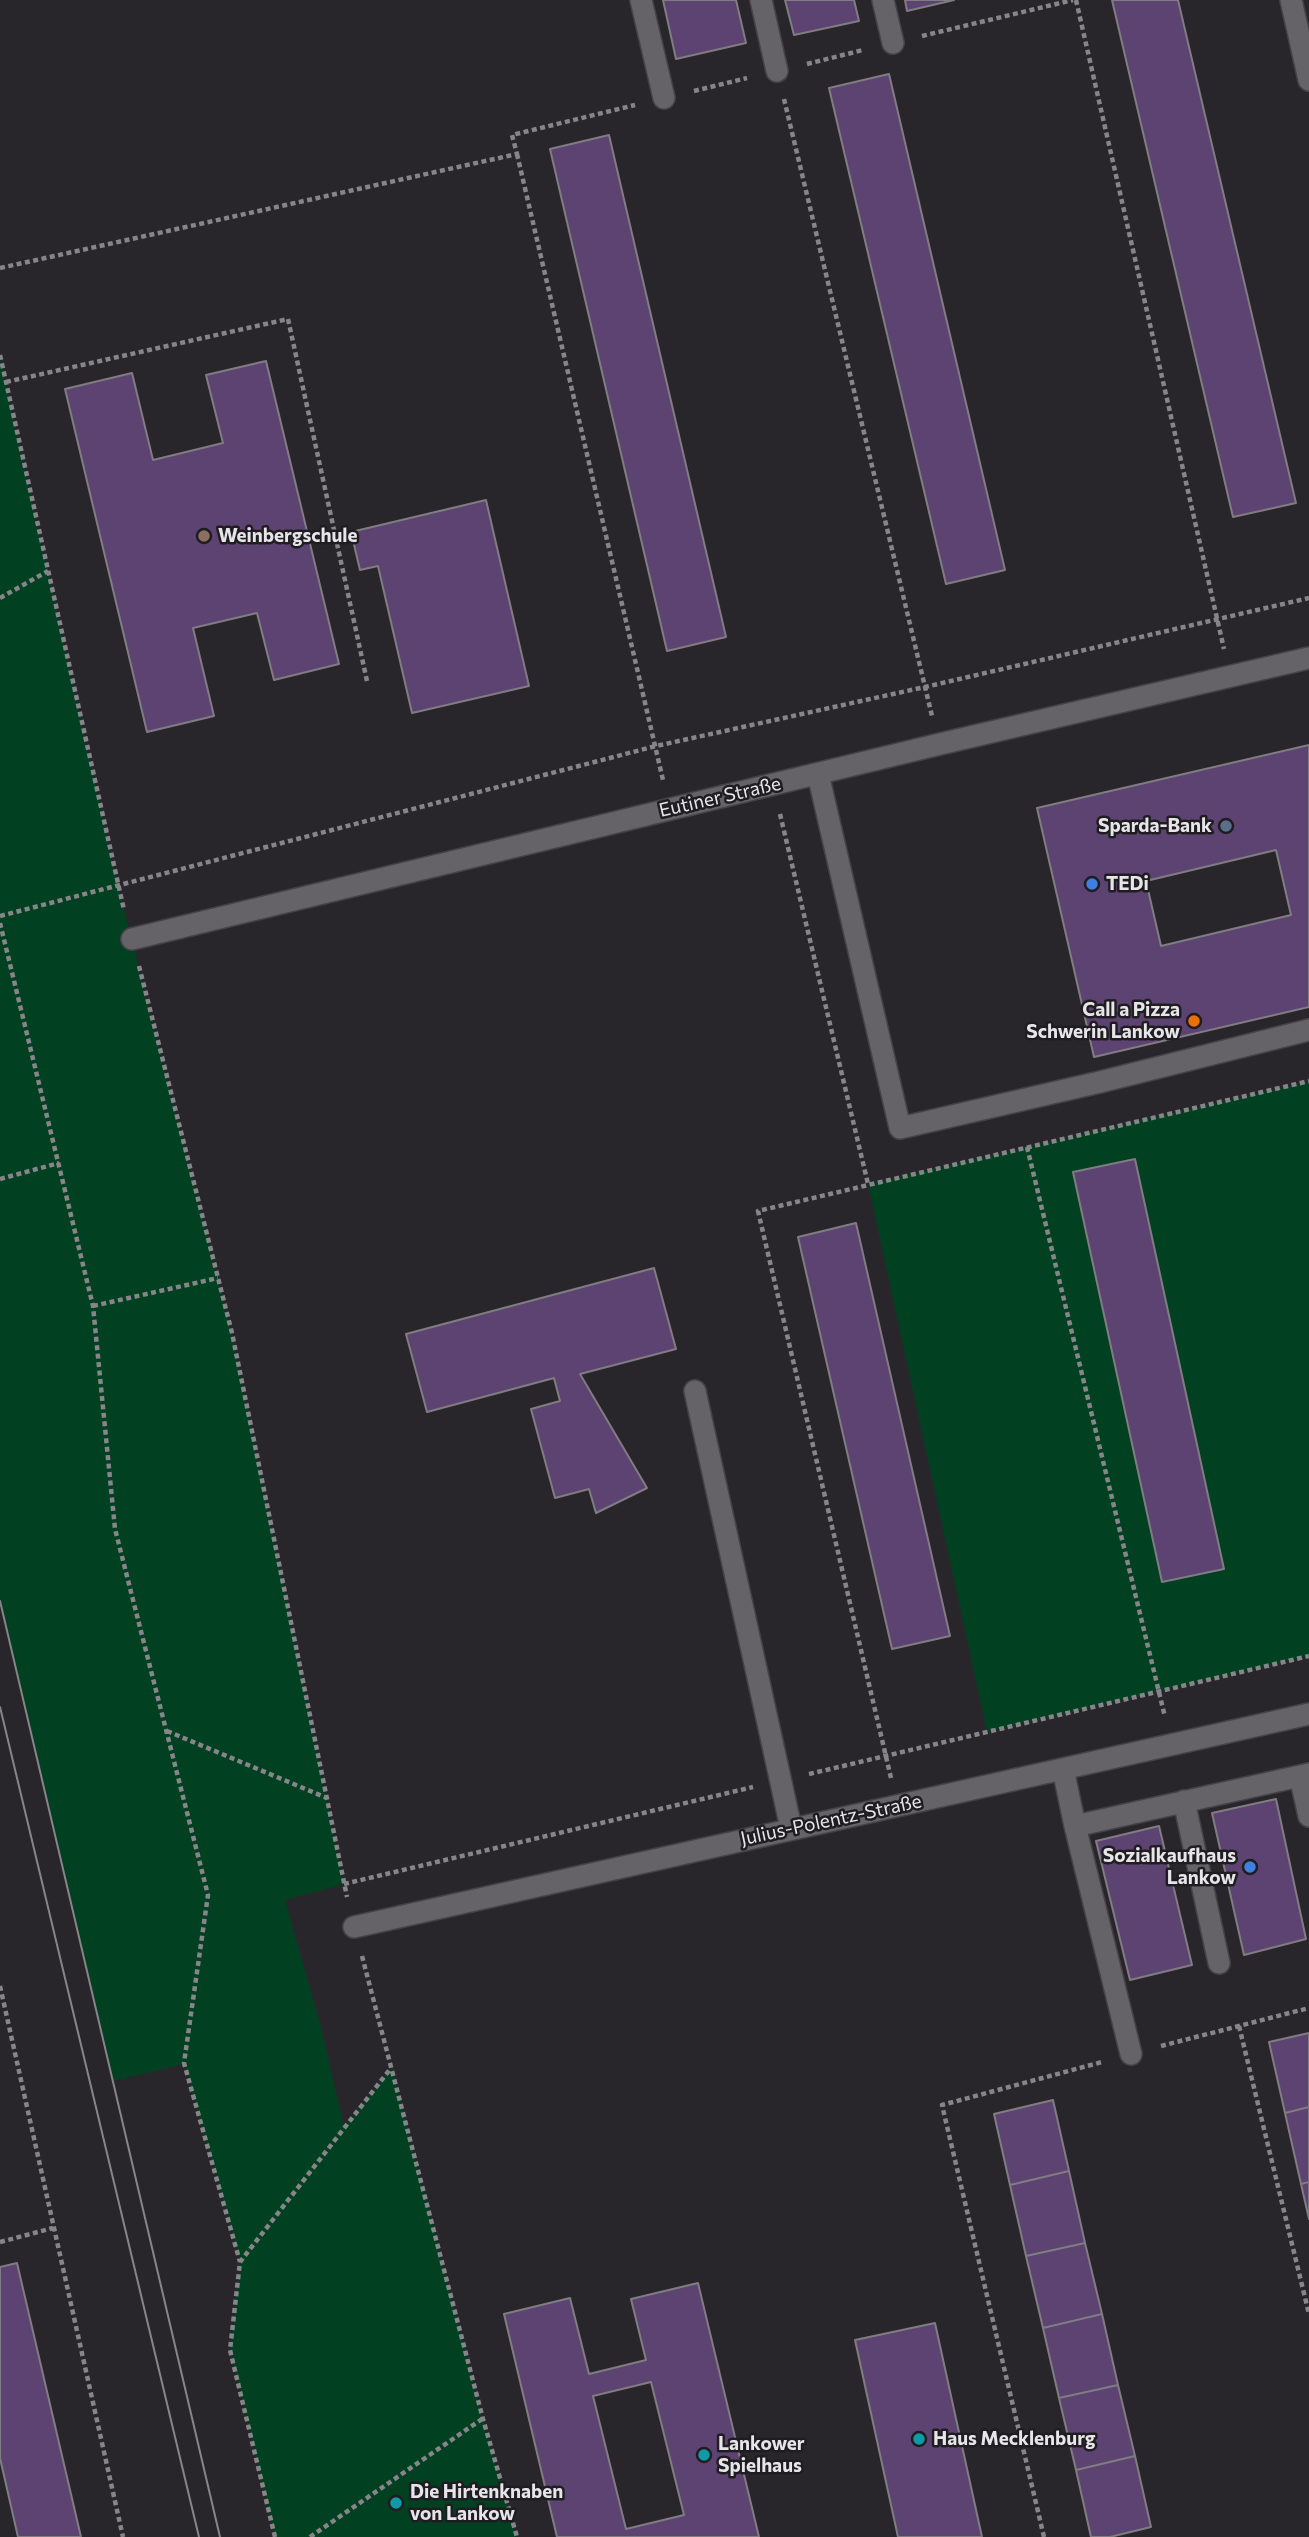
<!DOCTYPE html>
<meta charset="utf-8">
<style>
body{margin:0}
canvas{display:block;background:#29262b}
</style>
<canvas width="1309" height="2537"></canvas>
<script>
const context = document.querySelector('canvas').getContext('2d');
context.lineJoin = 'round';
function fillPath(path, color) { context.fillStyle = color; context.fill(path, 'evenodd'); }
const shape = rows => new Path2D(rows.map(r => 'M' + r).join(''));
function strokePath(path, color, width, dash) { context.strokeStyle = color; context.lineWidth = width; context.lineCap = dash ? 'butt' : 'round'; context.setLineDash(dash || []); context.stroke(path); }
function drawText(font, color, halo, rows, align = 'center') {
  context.font = font + ' Commissioner,sans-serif'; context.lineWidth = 5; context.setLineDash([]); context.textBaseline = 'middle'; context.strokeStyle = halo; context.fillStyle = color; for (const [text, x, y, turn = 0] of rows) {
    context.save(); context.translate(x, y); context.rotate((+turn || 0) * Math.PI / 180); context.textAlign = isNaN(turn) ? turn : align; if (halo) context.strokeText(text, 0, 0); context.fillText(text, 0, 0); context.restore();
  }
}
fillPath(shape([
 [0,356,118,886,232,1333,344,1884,285,1900,320,2023,344,2127,392,2067,483,2419,517,2537,275,2537,230,2350,240,2262,184,2064,113,2081,0,1601],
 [1309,1081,1309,1656,987,1732,868,1184]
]), '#024022');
const building = shape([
 [663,0,736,0,746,43,676,59,663,0],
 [785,0,854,0,859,21,794,35,785,0],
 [905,0,954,0,907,11,905,0],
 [1112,0,1178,0,1296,503,1233,517,1112,0],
 [889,74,1005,570,946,584,829,88,889,74],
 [609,135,726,637,667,651,550,149,609,135],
 [266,361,339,664,274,680,257,613,193,628,214,716,147,732,65,389,132,373,153,460,223,443,206,375,266,361],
 [486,500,529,686,412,713,378,566,360,570,351,532,486,500],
 [1309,745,1309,1007,1094,1057,1037,808,1309,745],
 [1276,850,1291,915,1161,946,1146,881,1276,850],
 [1135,1159,1224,1569,1162,1582,1073,1172,1135,1159],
 [856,1223,950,1636,892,1649,798,1237,856,1223],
 [654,1268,676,1349,580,1374,647,1488,596,1513,589,1489,555,1498,531,1409,560,1401,554,1378,427,1412,406,1334,654,1268],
 [1276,1799,1306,1939,1244,1955,1212,1813,1276,1799],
 [1159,1826,1192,1965,1130,1980,1096,1841,1159,1826],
 [1309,2033,1309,2107,1285,2113,1269,2042,1309,2033],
 [1053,2100,1069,2171,1010,2185,994,2114,1053,2100],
 [1309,2107,1309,2182,1301,2184,1285,2113,1309,2107],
 [1069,2171,1085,2243,1026,2256,1010,2185,1069,2171],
 [1309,2182,1309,2219,1301,2184,1309,2182],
 [1085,2243,1102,2314,1043,2328,1026,2256,1085,2243],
 [17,2263,81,2537,18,2537,0,2458,0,2267,17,2263],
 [698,2283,759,2537,557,2537,504,2314,570,2298,589,2374,646,2360,631,2299,698,2283],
 [651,2382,684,2515,626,2529,593,2396,651,2382],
 [1102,2314,1118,2385,1059,2398,1043,2328,1102,2314],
 [935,2323,982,2537,898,2537,855,2340,935,2323],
 [1118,2385,1135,2456,1076,2470,1059,2398,1118,2385],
 [1135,2456,1151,2527,1110,2537,1091,2537,1076,2470,1135,2456]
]);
fillPath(building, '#5c4371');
strokePath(building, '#7f7c82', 2);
const minor = shape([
 [641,0,664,98],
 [761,0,777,71],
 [883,0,893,43],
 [1291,0,1309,80],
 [818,774,900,1128,1100,1082,1309,1030],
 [132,939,940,744,1309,658],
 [695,1391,791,1828],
 [1063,1769,1075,1826,1309,1774],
 [1300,1776,1309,1816],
 [1184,1801,1219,1963],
 [1075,1826,1131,2054],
 [354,1927,1309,1714]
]);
strokePath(minor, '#454247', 24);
strokePath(shape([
 [1076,0,1224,649],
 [922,36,1073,0],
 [807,64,863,50],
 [694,91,747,78],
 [784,99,932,716],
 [517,154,663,780],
 [0,268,517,154,512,135,635,105],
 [0,355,124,910],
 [6,382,288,319,367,681],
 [0,598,48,571],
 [780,814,868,1184],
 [0,916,656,746,925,687,1309,598],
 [0,923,93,1306,115,1529,208,1895,184,2063,240,2262],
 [139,966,232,1333,347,1897],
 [1027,1147,1165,1717],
 [0,1179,59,1163],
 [93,1306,218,1278],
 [167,1731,327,1798],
 [809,1774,1309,1656],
 [891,1778,758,1211,1309,1081],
 [344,1884,753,1787],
 [362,1956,483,2419,517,2537],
 [0,1986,123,2537],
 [1239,2026,1309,2314],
 [1161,2046,1309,2008],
 [0,2242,53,2228],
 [275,2537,230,2350,240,2262,391,2068],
 [310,2537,482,2419],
 [1044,2537,942,2105,1102,2062]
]), '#878589', 4.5, [5, 3.5]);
strokePath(minor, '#656268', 21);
strokePath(shape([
 [0,1601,220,2537],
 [0,1707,199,2537]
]), '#878589', 2);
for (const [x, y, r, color] of [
 [204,536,7,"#8d6e63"],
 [1226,826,7,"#5c6f8a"],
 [1092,884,7,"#3f7fe0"],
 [1194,1021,7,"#e8710a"],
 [1250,1867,7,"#3f7fe0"],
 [919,2439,7,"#0f9aa8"],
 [704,2455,7,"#0f9aa8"],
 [396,2503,7,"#0f9aa8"]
]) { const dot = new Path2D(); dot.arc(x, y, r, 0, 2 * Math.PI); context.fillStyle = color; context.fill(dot); strokePath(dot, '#1f1d21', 2.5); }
drawText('bold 19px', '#e6e5e8', '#1f1d21', [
 ["Weinbergschule",218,536],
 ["Sparda-Bank",1212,826,"right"],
 ["TEDi",1106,884],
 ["Call a Pizza",1180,1010,"right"],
 ["Schwerin Lankow",1180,1032,"right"],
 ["Sozialkaufhaus",1236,1856,"right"],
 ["Lankow",1236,1878,"right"],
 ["Haus Mecklenburg",933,2439],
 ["Lankower",718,2444],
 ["Spielhaus",718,2466],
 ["Die Hirtenknaben",410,2492],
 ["von Lankow",410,2514]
], 'left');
drawText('19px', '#e6e5e8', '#1f1d21', [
 ["Eutiner Straße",720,797,-13],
 ["Julius-Polentz-Straße",831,1820,-12]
]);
</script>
